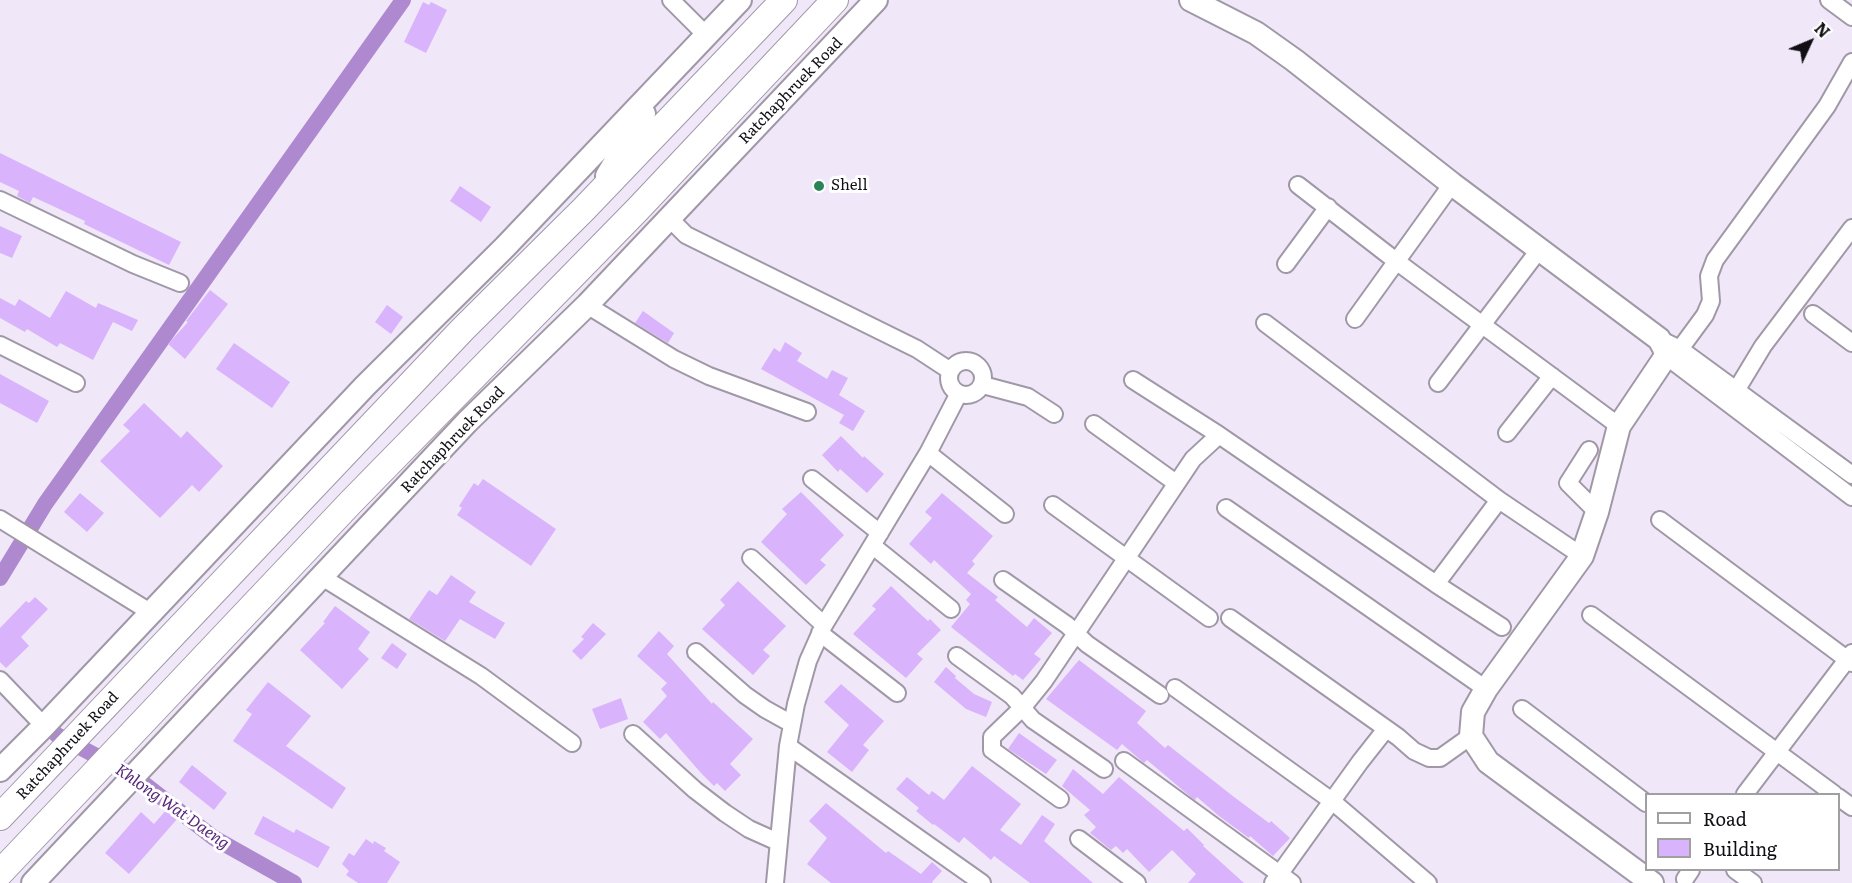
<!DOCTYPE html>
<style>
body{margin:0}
#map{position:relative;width:1852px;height:883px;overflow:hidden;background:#f0e8f8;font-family:Literata,serif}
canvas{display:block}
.legend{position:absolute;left:1645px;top:793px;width:195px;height:78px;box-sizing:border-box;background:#fff;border:2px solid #a09fa1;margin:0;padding:8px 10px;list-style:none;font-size:18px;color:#110f14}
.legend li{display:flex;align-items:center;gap:12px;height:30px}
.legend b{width:30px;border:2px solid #a09fa1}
.north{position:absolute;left:1780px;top:12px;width:60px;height:60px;-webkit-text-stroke:4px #fff;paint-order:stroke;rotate:46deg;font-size:16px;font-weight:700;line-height:24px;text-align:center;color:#110f14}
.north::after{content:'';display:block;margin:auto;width:21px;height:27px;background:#110f14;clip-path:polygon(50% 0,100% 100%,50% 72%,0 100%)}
</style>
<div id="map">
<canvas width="1852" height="883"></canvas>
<ul class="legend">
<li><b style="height:8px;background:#fff"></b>Road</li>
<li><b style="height:16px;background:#d9b3fc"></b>Building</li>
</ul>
<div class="north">N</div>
</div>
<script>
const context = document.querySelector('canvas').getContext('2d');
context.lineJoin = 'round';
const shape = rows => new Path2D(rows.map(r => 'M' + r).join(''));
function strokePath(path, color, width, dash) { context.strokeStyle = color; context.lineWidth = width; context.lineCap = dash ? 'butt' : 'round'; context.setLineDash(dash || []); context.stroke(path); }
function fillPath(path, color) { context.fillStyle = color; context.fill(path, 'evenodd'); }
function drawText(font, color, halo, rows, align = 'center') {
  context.font = font + ' Literata,serif'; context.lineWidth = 6; context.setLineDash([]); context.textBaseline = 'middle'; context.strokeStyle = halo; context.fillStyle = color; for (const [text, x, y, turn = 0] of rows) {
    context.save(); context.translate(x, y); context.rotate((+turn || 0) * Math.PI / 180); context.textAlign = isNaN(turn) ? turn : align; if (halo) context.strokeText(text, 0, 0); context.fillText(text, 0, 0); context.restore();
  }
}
strokePath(shape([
 [0,578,45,504,403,0],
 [39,718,57,735,134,776,214,838,294,883]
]), '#ae89cf', 16);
fillPath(shape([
 [423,2,429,5,431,2,447,10,426,53,404,42],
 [0,153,181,242,169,265,84,224,85,221,42,201,33,197,30,203,17,196,19,191,0,182],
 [460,186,491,207,481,222,450,201],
 [0,226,22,236,12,258,0,253],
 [210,290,228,304,185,359,168,344,188,322,186,321],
 [66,291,96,308,98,303,138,320,132,331,113,322,93,360,60,343,57,347,27,329,25,332,0,318,0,298,15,306,19,299,50,318],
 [387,305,403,317,391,334,375,322],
 [643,311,674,333,668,343,635,323],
 [785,342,802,353,797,361,827,379,832,370,848,378,839,395,865,411,853,431,839,423,844,415,761,369,774,348,780,352],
 [234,343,290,382,272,408,216,369],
 [0,374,49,401,37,423,0,403],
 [144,403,181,438,187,431,223,466,199,492,192,485,160,518,100,461,130,431,123,425],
 [841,436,863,458,864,456,884,474,867,493,840,469,838,472,822,455],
 [483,479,556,529,531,566,457,515,462,508,459,506,474,483,478,486],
 [801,492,844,535,820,560,826,565,806,585,761,542,787,514,782,509],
 [80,493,104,513,87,532,64,512],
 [942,493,993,536,972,561,975,564,967,573,998,597,995,600,1027,627,1034,618,1052,633,1034,654,1041,659,1023,680,1015,674,1013,676,951,627,970,604,966,600,971,594,934,560,931,564,909,544,932,518,925,512],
 [451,575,476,592,469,602,505,623,495,639,460,619,445,641,409,619,429,590,437,595],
 [738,581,786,626,763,650,770,656,753,675,702,629,725,605,720,600],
 [891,586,917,611,928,621,930,619,941,630,917,654,923,659,906,678,853,634,876,609,872,606],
 [35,597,48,609,21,637,29,646,6,668,0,662,0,628,26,601,29,603],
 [335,606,370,632,358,649,369,659,342,689,300,650,325,623,323,622],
 [593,623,606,634,581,660,572,651,584,639,581,637],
 [659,631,674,646,667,654,712,704,713,702,753,739,730,764,741,775,725,791,717,783,714,786,701,773,666,733,660,739,643,722,667,696,661,689,667,683,637,656],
 [392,643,407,654,397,669,381,658],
 [1079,660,1146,711,1137,723,1165,748,1168,745,1234,797,1269,823,1271,821,1290,838,1273,856,1250,836,1249,838,1219,816,1197,797,1195,800,1192,798,1147,760,1144,763,1122,744,1117,750,1046,699],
 [946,667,956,676,955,678,974,694,992,702,986,717,966,709,934,682],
 [268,682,311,716,286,746,346,788,332,809,233,741,252,714,246,710],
 [841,684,884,721,863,745,869,750,852,772,827,752,849,725,824,702],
 [621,698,628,719,600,729,592,709],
 [1019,733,1057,760,1046,774,1008,749],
 [192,765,227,793,214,810,179,782],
 [972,766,1021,804,1000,830,1021,845,1042,815,1055,824,1044,841,1093,883,1030,883,994,856,991,860,964,837,959,843,934,824,933,825,916,811,919,808,896,789,907,777,929,795,932,791,944,800],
 [1073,769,1103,794,1119,777,1184,831,1187,828,1204,845,1203,846,1244,883,1188,883,1196,874,1172,850,1149,872,1127,849,1123,853,1116,846,1111,850,1090,833,1096,827,1084,815,1090,810,1062,786],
 [826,803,886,853,888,851,921,874,932,862,942,871,932,882,933,883,831,883,807,864,827,838,809,821],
 [167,809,178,818,129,874,105,853,141,812,154,824],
 [263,816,294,833,296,829,330,847,318,868,254,834],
 [366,839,373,844,374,841,386,848,384,851,400,862,387,883,358,883,346,875,349,871,342,864,349,853,354,856]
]), '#d9b3fc');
const street = shape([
 [671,0,707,36],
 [1829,0,1852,17],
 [1298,185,1396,261,1619,426],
 [0,200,133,264,180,283],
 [669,218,686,235,917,349,949,370],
 [1286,264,1328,207],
 [587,305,674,359,709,376,807,412],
 [1813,314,1852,343],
 [1355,319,1452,184],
 [1265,323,1499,500,1582,556],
 [1659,339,1680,349,1705,315,1711,301,1709,276,1715,260,1827,106,1852,62],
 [0,345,76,383],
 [1666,356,1852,497],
 [1676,357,1680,349,1852,475],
 '949 378a17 17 0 1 1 34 0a17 17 0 1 1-34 0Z',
 [1133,380,1219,435,1436,584,1499,500],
 [1438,383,1539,250],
 [983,385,1028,397,1054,414],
 [1730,396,1737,389,1763,346,1852,228],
 [1094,424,1176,483],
 [1507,433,1552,376],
 [1589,450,1568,483,1597,512],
 [928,453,1005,514],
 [812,479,880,533],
 [1053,505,1209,618],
 [1226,508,1486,689],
 [0,519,150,612],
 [1660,520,1852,663],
 [873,546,951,609],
 [751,558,824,625],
 [322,577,481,676,572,743],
 [1003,580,1067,625,1087,644,1160,695],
 [1436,584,1502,627],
 [1591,615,1834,794],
 [1230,618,1398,737,1414,751,1429,758,1440,758,1471,736],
 [820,633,897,693],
 [696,652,745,695,765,709,792,724],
 [957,656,1012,696,1033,720,1104,769],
 [0,680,44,726],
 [1175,688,1332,801,1428,883],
 [1522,709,1646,803],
 [633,734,695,790,725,813,749,829,778,842],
 [788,746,982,883],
 [1124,761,1292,883],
 [1745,794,1852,653],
 [1838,797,1852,807],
 [1060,799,992,750,992,737,1023,707,1044,681,1193,459,1219,435],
 [1079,839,1137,883],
 [1735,870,1753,883],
 [1685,879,1691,870],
 [775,883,788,746,796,704,808,661,824,625,928,453,958,395],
 [1273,883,1360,762,1386,729]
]);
const secondary = shape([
 [1191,0,1256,33,1294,60,1452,184,1659,339,1664,348,1666,356,1619,426,1597,512,1582,556,1486,689,1473,712,1471,736,1488,762,1652,883],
 [607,176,644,114],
 [0,770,44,726,365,386,505,247,740,0],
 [33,883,467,422,587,305,876,0]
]);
const primary = shape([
 [0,817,463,329,584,209,784,0],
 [0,873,351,502,637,210,835,0]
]);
strokePath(street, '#a098a7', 20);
strokePath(secondary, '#a098a7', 26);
strokePath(primary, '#a098a7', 28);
strokePath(street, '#fff', 16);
strokePath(secondary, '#fff', 22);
strokePath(primary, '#fff', 26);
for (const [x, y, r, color] of [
 [819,186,6,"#2b8458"]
]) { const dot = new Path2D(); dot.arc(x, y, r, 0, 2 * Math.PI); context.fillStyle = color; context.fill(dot); strokePath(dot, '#fff', 2); }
drawText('15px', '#110f14', '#fff', [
 ["Ratchaphruek Road",791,91,-46],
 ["Ratchaphruek Road",453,440,-46],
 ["Ratchaphruek Road",68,746,-47]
]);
drawText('15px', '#110f14', '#fff', [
 ["Shell",831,186]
], 'left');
drawText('italic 16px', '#572679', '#fff', [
 ["Khlong Wat Daeng",172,807,35]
]);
</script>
